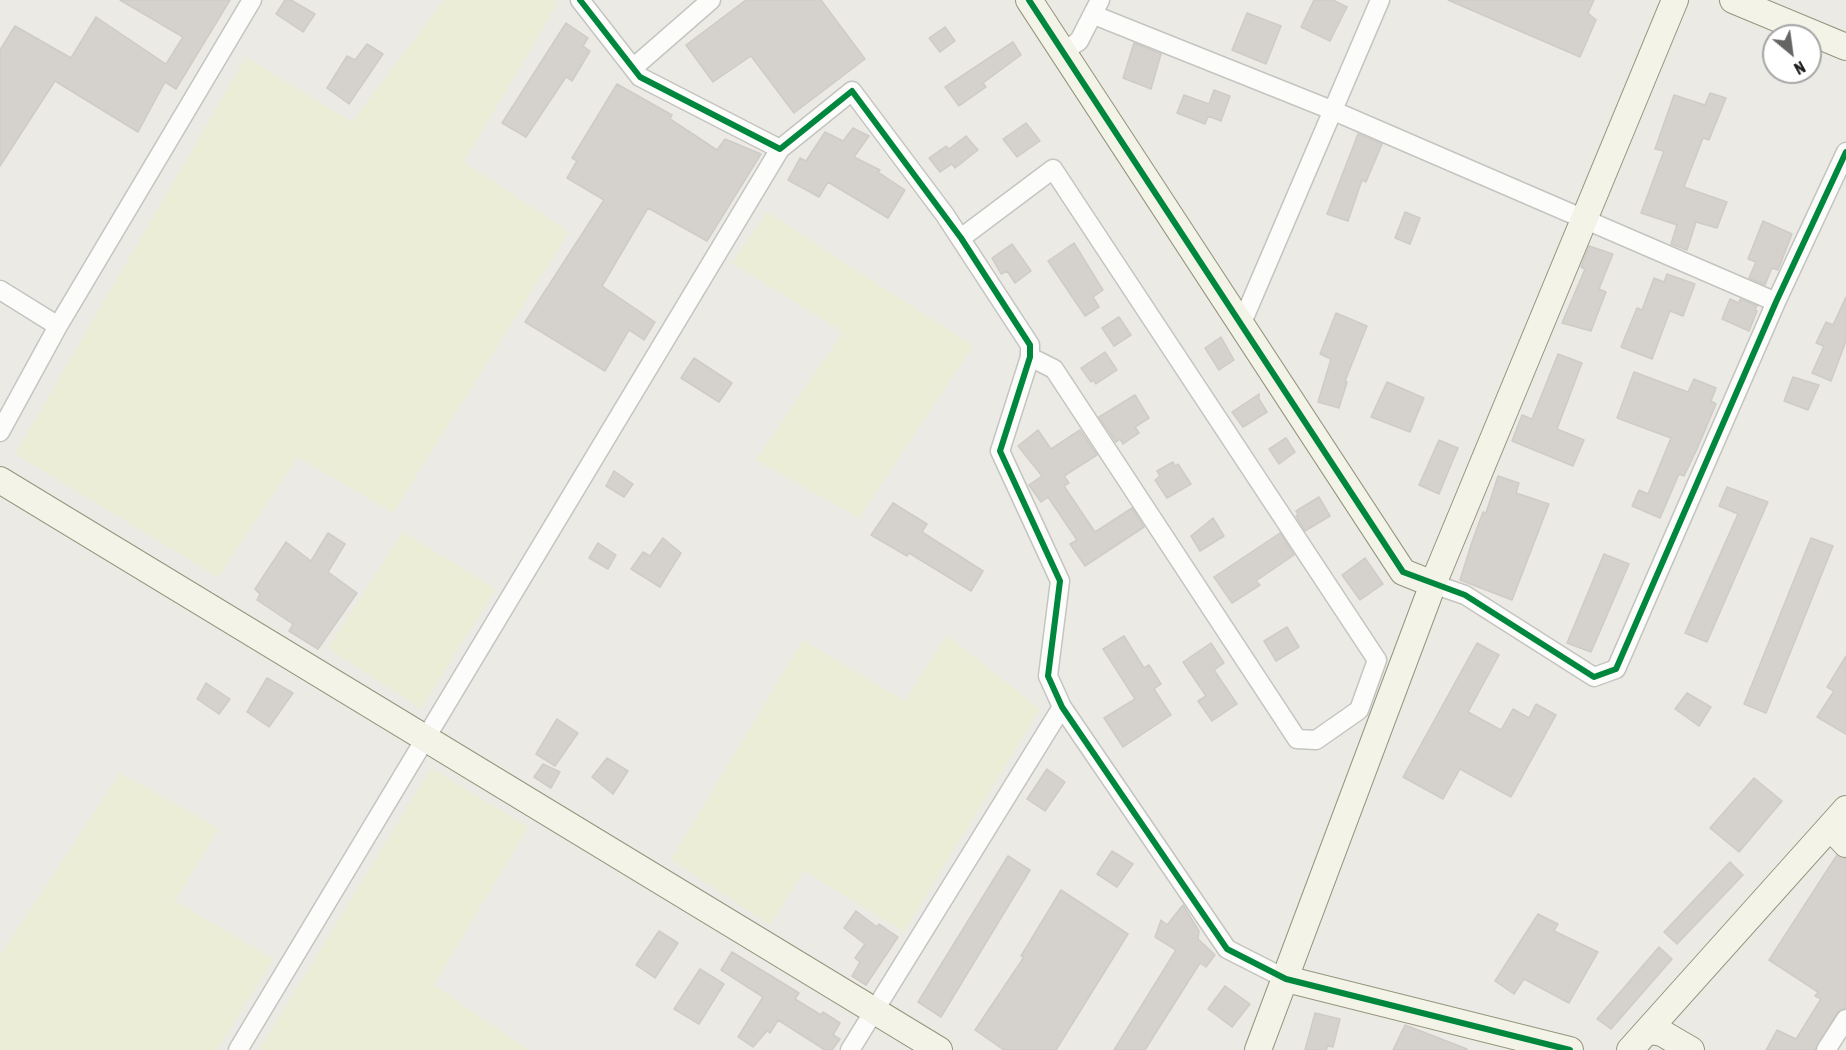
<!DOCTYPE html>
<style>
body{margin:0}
#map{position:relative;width:1846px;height:1050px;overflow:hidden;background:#eceae5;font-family:"Asap Condensed",sans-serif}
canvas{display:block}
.north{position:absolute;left:1762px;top:24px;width:60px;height:60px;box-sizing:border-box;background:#fff;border:2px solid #a5a5a5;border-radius:50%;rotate:151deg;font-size:16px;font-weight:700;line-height:24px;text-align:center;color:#1d1d1d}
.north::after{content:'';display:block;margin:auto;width:21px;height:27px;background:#656563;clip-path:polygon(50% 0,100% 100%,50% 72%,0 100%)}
</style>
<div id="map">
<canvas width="1846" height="1050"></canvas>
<div class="north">N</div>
</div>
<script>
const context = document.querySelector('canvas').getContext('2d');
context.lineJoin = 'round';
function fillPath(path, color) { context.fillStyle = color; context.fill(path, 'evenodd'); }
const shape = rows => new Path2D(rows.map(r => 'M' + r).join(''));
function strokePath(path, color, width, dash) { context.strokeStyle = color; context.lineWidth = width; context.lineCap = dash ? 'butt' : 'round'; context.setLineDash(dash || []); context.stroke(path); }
fillPath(shape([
 [444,0,554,0,558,3,464,162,569,232,393,513,298,457,218,577,15,454,246,57,352,122],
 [767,212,973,346,859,518,756,460,843,332,732,263],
 [403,532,496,589,421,709,328,648],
 [947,635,1040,709,904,932,804,871,770,925,671,860,803,640,905,701],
 [431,768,528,827,434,985,529,1050,259,1050],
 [120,773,219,828,175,901,274,959,217,1050,0,1050,0,956]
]), '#ecedd7');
const building = shape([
 [120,0,230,0,176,89,165,82,138,132,55,81,0,166,0,50,15,26,71,58,96,17,166,64,183,37,120,0],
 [285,0,291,0,315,14,303,32,276,14,285,0],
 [746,0,821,0,865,59,794,113,751,56,713,82,686,45,746,0],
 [1314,0,1333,0,1347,7,1330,41,1301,27,1314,0],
 [1448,0,1594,0,1588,13,1596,20,1580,57,1448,0],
 [1247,13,1281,26,1266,64,1232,50,1247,13],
 [566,23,588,38,583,46,590,51,572,81,566,77,526,137,502,123,566,23],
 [945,27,955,41,940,52,929,38,945,27],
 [1013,42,1021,55,983,83,986,87,959,106,945,87,1013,42],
 [1134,43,1161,54,1151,89,1123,78,1134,43],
 [367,44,383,54,349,104,327,88,347,56,355,60,367,44],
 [617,84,672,115,670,119,717,150,725,139,761,154,707,241,648,208,602,286,655,322,644,340,629,330,605,371,525,322,604,200,567,178,577,161,572,158,617,84],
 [1214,90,1230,96,1221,121,1208,116,1205,124,1177,113,1184,95,1209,104,1214,90],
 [1710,93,1726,98,1709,140,1703,138,1684,187,1727,202,1717,228,1696,222,1687,250,1671,244,1677,225,1641,213,1664,151,1655,149,1674,95,1705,105,1710,93],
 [1026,123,1040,141,1017,157,1003,139,1026,123],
 [853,128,869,136,854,157,880,170,878,172,905,190,888,218,828,182,819,197,788,180,800,158,806,161,825,132,843,141,853,128],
 [1358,134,1382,144,1366,182,1362,180,1348,221,1327,214,1358,134],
 [966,136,978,150,955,168,952,164,940,172,929,158,946,146,949,149,966,136],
 [1405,212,1420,218,1410,244,1395,238,1405,212],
 [1763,221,1792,234,1778,270,1772,268,1765,285,1749,278,1756,262,1748,259,1763,221],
 [1074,243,1103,290,1093,297,1099,307,1085,316,1048,261,1074,243],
 [1012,244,1031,271,1015,283,1007,271,1001,274,992,258,1012,244],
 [1589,246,1613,254,1599,289,1606,292,1591,331,1562,323,1585,269,1581,267,1589,246],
 [1667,274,1695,284,1683,316,1670,311,1652,359,1621,347,1637,308,1642,310,1654,278,1664,282,1667,274],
 [1846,297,1846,341,1831,381,1812,373,1824,346,1816,343,1826,322,1833,325,1846,297],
 [1730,299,1739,303,1740,299,1757,306,1755,310,1757,311,1749,331,1722,319,1730,299],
 [1336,313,1367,326,1345,381,1347,382,1339,408,1318,402,1331,359,1320,354,1336,313],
 [1119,317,1131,335,1114,346,1102,328,1119,317],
 [1221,337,1234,360,1219,370,1205,348,1221,337],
 [1105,352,1117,370,1096,384,1093,380,1091,382,1081,368,1105,352],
 [1558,354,1582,363,1557,429,1584,440,1573,466,1512,441,1522,415,1532,419,1558,354],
 [694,358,732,383,719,402,681,378,694,358],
 [1634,372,1688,392,1694,379,1716,388,1711,401,1716,404,1697,449,1684,476,1679,474,1660,518,1632,506,1639,490,1648,494,1671,438,1617,418,1634,372],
 [1793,377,1819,385,1808,410,1784,401,1793,377],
 [1387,382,1424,398,1410,432,1371,417,1387,382],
 [1259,394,1259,399,1267,412,1243,427,1232,412,1259,394],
 [1135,395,1149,418,1135,427,1139,433,1123,444,1120,439,1116,442,1099,417,1135,395],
 [1038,430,1051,449,1080,430,1097,455,1064,476,1069,483,1064,486,1095,532,1132,508,1144,527,1085,566,1070,544,1077,540,1048,497,1041,502,1029,485,1042,476,1018,446,1038,430],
 [1286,438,1295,452,1279,464,1269,449,1286,438],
 [1439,440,1458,448,1439,494,1419,485,1439,440],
 [1173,462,1175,466,1178,464,1191,484,1167,498,1155,480,1160,476,1157,471,1173,462],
 [614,471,633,484,624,497,606,486,614,471],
 [1498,476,1519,483,1516,493,1549,504,1512,600,1460,580,1472,542,1483,512,1486,513,1498,476],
 [1727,487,1768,502,1707,642,1685,633,1738,514,1719,506,1727,487],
 [1319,497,1330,516,1305,531,1296,516,1298,514,1296,511,1319,497],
 [893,503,927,524,922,532,983,571,971,591,909,553,907,556,871,535,893,503],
 [1213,518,1224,536,1200,551,1191,536,1213,518],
 [328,533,345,544,328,572,357,593,318,649,289,631,293,624,257,600,260,594,255,589,286,542,311,561,328,533],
 [1280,533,1294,555,1256,581,1260,585,1232,603,1214,577,1280,533],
 [663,538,681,553,660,587,631,569,643,552,650,556,663,538],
 [1811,538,1833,546,1766,713,1744,704,1811,538],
 [598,543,616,555,608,569,589,558,598,543],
 [1604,554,1629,564,1591,652,1567,643,1604,554],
 [1365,558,1383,584,1360,600,1342,575,1365,558],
 [1287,627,1299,647,1276,661,1264,641,1287,627],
 [1124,636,1144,668,1149,665,1161,684,1154,689,1171,715,1123,747,1104,718,1135,699,1103,649,1124,636],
 [1211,643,1224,663,1214,670,1237,704,1212,721,1198,701,1206,696,1183,662,1211,643],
 [1477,643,1499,655,1468,712,1501,730,1513,709,1529,718,1536,704,1556,715,1511,797,1460,769,1443,799,1403,777,1477,643],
 [1846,656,1846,734,1817,717,1834,691,1827,687,1846,656],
 [267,678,293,693,269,727,247,712,267,678],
 [206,683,230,699,219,714,197,699,206,683],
 [1687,693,1711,707,1699,726,1675,709,1687,693],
 [557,719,578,733,555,766,536,754,557,719],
 [607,758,628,771,613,794,592,777,607,758],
 [543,764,560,772,551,788,534,777,543,764],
 [1047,769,1065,782,1045,811,1027,799,1047,769],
 [1754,778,1782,801,1739,852,1710,828,1754,778],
 [1112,851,1133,864,1117,887,1097,874,1112,851],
 [1837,855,1846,859,1846,1008,1837,1013,1815,1050,1766,1050,1777,1030,1796,1039,1821,999,1815,996,1818,992,1769,960,1837,855],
 [1008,856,1030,870,941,1017,918,1002,1008,856],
 [1730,862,1743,875,1677,944,1664,932,1730,862],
 [1061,890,1128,934,1056,1050,1004,1050,975,1030,1024,957,1021,956,1061,890],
 [1183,905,1199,931,1198,939,1215,955,1206,967,1200,963,1145,1050,1114,1050,1176,950,1155,937,1161,920,1167,925,1183,905],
 [856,911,877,927,879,924,898,937,866,985,852,976,860,962,855,958,865,944,844,928,856,911],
 [1538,914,1558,924,1554,931,1598,952,1569,1003,1524,979,1514,994,1495,981,1538,914],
 [659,931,678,943,655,978,636,965,659,931],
 [1659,947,1672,959,1611,1029,1597,1019,1659,947],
 [732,952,799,993,795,999,821,1015,823,1012,840,1023,833,1035,840,1039,832,1050,825,1050,778,1020,770,1033,767,1031,753,1047,738,1037,763,997,721,970,732,952],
 [700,969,724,984,699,1024,674,1009,700,969],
 [1225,986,1250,1004,1232,1027,1208,1009,1225,986],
 [1315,1013,1340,1019,1333,1047,1328,1046,1326,1050,1305,1050,1315,1013],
 [1405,1025,1467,1049,1467,1050,1393,1050,1405,1025]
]);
fillPath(building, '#d5d2ce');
strokePath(building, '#cfcbc6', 1.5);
const street = shape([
 [580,0,640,77,780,149,852,91,945,215,1030,345,1030,357,1000,451,1060,581,1048,676,1062,707,1227,949,1286,979],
 [1094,15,1334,111,1776,302],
 [1063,52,1079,41,1100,0],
 [633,68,711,0],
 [961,238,1053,169,1377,660,1359,710,1316,740,1297,739,1054,369,1030,357],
 [0,290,58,326],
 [1241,325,1380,0],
 [0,432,58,326,252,0],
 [1433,584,1465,595,1594,677,1616,669,1776,302,1846,152],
 [238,1050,780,149],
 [850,1050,1062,707],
 [1826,1050,1846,1019]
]);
const secondary = shape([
 [1029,0,1403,572,1433,584],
 [1733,0,1846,47],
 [0,480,939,1050],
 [1831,828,1846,844],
 [1286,979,1570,1050],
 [1648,1031,1662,1033,1691,1050],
 [1258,1050,1433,584,1675,0],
 [1630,1050,1846,809]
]);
strokePath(street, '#c4c4c1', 21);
strokePath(secondary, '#93967c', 28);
strokePath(street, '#fcfcfb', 18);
strokePath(secondary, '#f3f3e8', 26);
strokePath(shape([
 [580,0,640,77,780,149,852,91,961,238,1030,345,1030,357,1000,451,1060,581,1048,676,1062,707,1227,949,1286,979,1570,1050],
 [1029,0,1403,572,1465,595,1594,677,1616,669,1776,302,1846,152]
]), '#00873e', 6);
</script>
